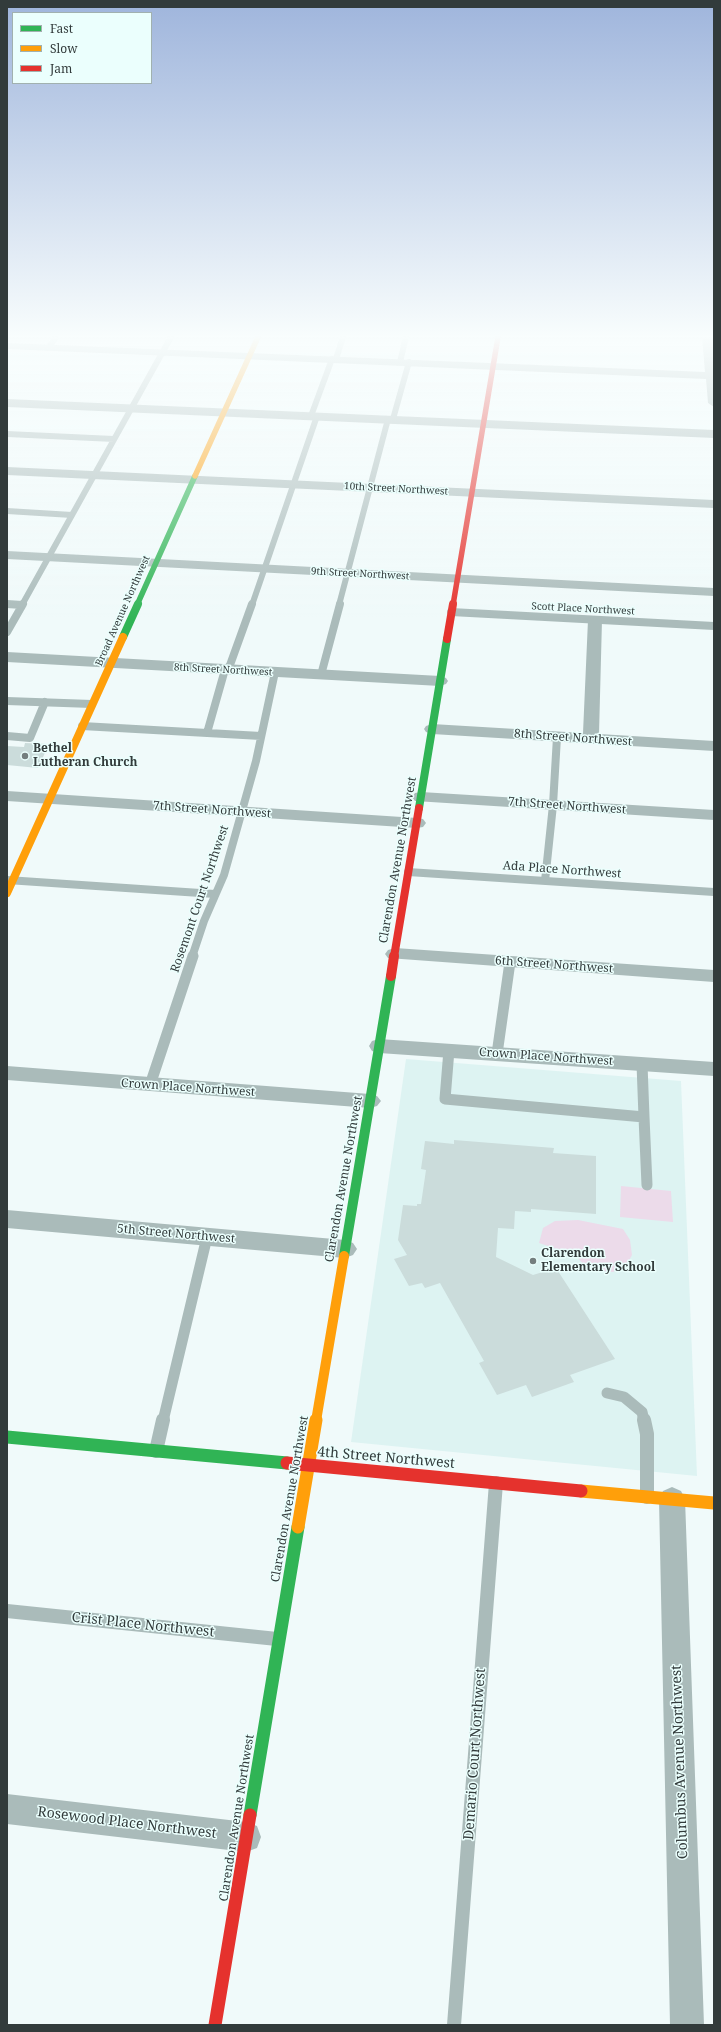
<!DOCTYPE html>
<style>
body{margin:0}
#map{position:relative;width:721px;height:2032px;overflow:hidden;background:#f0fafa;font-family:"Noto Serif",serif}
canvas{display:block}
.frame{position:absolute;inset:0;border:8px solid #323b3b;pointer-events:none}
.legend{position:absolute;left:12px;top:12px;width:140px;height:72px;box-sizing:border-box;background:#ebfffd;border:1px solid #a1b1af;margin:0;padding:5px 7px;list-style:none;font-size:12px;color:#323b3b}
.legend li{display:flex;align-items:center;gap:8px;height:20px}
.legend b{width:20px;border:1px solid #a1b1af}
</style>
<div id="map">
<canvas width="721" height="2032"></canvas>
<div class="frame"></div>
<ul class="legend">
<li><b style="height:5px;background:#30b455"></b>Fast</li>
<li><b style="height:5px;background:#ff9f0a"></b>Slow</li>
<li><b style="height:5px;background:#e5322d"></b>Jam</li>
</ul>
</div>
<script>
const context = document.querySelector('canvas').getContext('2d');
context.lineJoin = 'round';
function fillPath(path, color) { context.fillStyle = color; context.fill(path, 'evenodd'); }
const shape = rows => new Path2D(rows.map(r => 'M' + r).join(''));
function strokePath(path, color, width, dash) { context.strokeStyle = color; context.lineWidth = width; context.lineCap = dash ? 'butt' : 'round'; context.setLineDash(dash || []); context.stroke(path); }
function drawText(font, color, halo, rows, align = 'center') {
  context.font = font + ' "Noto Serif",serif'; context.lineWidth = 3; context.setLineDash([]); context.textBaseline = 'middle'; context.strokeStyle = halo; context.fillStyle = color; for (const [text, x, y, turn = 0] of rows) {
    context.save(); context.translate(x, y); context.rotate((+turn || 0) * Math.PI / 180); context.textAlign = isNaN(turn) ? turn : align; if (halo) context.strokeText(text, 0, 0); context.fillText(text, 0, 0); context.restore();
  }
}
fillPath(shape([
 [406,1059,681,1081,697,1476,351,1442]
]), '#ddf3f2');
fillPath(shape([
 [621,1186,671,1191,673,1222,620,1217],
 [578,1220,623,1229,630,1240,632,1255,627,1264,613,1272,599,1271,584,1265,578,1258,569,1253,539,1243,543,1228,555,1221]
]), '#ecdbea');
fillPath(shape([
 [25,743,49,744,38,768,7,765,7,746,24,747],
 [454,1140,554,1148,553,1153,596,1156,596,1214,531,1209,531,1212,515,1211,514,1229,498,1228,496,1257,533,1275,556,1268,615,1359,570,1375,574,1382,532,1397,526,1385,497,1395,479,1363,484,1361,440,1283,425,1288,422,1283,409,1286,394,1259,407,1255,398,1240,403,1205,417,1206,417,1204,421,1204,426,1170,421,1169,425,1141,454,1144]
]), '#cbdcdb');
strokePath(shape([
 [49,347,56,337],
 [336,359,343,337],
 [400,362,406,337],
 [311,416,332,359],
 [393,419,409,362],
 [7,434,114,439],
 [7,511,72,515],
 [7,604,20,605],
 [22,605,171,337],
 [252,605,317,416],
 [339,605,388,419]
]), '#aabbba', 6);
strokePath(shape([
 [7,604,22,605],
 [451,612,714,626],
 [7,632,23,604],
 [321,675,340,604],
 [7,701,92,704],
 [82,726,261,736],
 [207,733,224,673,230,665,252,604],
 [7,736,30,738,45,702],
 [408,872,714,892],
 [7,880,215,894],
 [545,881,553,805,557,737],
 [192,957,204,921,224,875,256,761,275,672]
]), '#aabbba', 8);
strokePath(shape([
 [449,1050,445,1099,644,1117,642,1064],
 [497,1054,510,962],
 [150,1085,193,956],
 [644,1117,647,1185],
 [607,1393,624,1397,642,1412,644,1421],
 [163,1421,207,1237]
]), '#aabbba', 11);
strokePath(shape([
 [644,1420,647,1434,647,1497],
 [156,1451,163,1420],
 [7,1611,277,1639],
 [454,2025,496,1483]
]), '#aabbba', 14);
fillPath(shape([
 [702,337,714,337,714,407,708,403,706,379,7,349,7,343,705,372,702,337],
 [7,399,714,430,714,438,7,407,7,399],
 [7,467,714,500,714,508,7,475,7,467],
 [7,551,714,588,714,596,7,559,7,551],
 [595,616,600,617,602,620,599,734,714,741,714,751,432,734,426,732,424,729,426,726,432,724,583,733,588,620,590,617,595,616],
 [7,652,440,676,446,678,448,681,446,684,440,686,7,662,7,652],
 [7,791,417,818,423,819,426,823,423,827,417,828,7,801,7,791],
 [421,792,714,810,714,820,415,801,412,797,415,793,421,792],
 [395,948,714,970,714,982,388,958,385,954,388,950,395,948],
 [379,1039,714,1062,714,1076,379,1053,372,1051,369,1046,372,1041,379,1039],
 [7,1066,370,1094,377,1096,381,1101,377,1106,370,1108,7,1080,7,1066],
 [7,1210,345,1240,353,1243,357,1249,353,1255,345,1258,7,1228,7,1210],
 [672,1487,681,1491,685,1499,704,2025,670,2025,659,1499,663,1491,672,1487],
 [7,1794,246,1822,257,1826,261,1837,257,1848,246,1852,7,1824,7,1794]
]), '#aabbba');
strokePath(shape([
 [137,605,195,476]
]), '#30b455', 5.5);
strokePath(shape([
 [123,637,138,604],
 [419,808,447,639]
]), '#30b455', 8);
strokePath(shape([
 [344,1256,391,976]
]), '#30b455', 10);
strokePath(shape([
 [7,1437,287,1463],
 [250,1815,298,1527]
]), '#30b455', 13);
strokePath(shape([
 [195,476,258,337]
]), '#ff9f0a', 5.5);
strokePath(shape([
 [7,893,123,637]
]), '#ff9f0a', 8);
strokePath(shape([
 [316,1421,344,1256]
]), '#ff9f0a', 10);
strokePath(shape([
 [581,1491,714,1503],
 [298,1527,316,1420]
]), '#ff9f0a', 13);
strokePath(shape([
 [453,605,498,337]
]), '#e5322d', 5.5);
strokePath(shape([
 [447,639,453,604],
 [394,957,419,808]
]), '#e5322d', 8);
strokePath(shape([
 [391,976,394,956]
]), '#e5322d', 10);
strokePath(shape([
 [287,1463,581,1491],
 [215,2025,250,1815]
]), '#e5322d', 13);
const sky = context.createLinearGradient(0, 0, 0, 622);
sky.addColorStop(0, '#9fb5dc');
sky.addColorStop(0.54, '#f8fdfd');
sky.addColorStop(1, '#f8fdfd00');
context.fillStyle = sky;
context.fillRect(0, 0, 721, 622);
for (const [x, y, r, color] of [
 [25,756,4,"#747e7e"],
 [533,1261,4,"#747e7e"]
]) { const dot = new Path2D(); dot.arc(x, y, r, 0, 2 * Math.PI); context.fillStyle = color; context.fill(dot); strokePath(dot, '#ebfffd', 1.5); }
drawText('10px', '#323b3b', '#ebfffd', [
 ["10th Street Northwest",396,489,3],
 ["9th Street Northwest",360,574,3],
 ["Scott Place Northwest",583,609,3],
 ["Broad Avenue Northwest",123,611,-66],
 ["8th Street Northwest",223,670,3]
]);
drawText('12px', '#323b3b', '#ebfffd', [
 ["8th Street Northwest",573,738,4],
 ["7th Street Northwest",567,806,4],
 ["7th Street Northwest",212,810,4],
 ["Clarendon Avenue Northwest",398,860,-80],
 ["Ada Place Northwest",562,870,4],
 ["Rosemont Court Northwest",200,899,-71],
 ["6th Street Northwest",554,965,4],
 ["Crown Place Northwest",546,1057,4],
 ["Crown Place Northwest",188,1088,4],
 ["Clarendon Avenue Northwest",344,1179,-80],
 ["5th Street Northwest",176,1234,5],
 ["Clarendon Avenue Northwest",290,1499,-80],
 ["Clarendon Avenue Northwest",237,1818,-81]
]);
drawText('bold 12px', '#323b3b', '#ebfffd', [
 ["Bethel",33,749],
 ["Lutheran Church",33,763],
 ["Clarendon",541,1254],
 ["Elementary School",541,1268]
], 'left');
drawText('14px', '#323b3b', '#ebfffd', [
 ["4th Street Northwest",386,1458,5],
 ["Crist Place Northwest",143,1625,6],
 ["Demario Court Northwest",475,1754,-86],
 ["Columbus Avenue Northwest",680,1762,-92],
 ["Rosewood Place Northwest",127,1823,7]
]);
</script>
